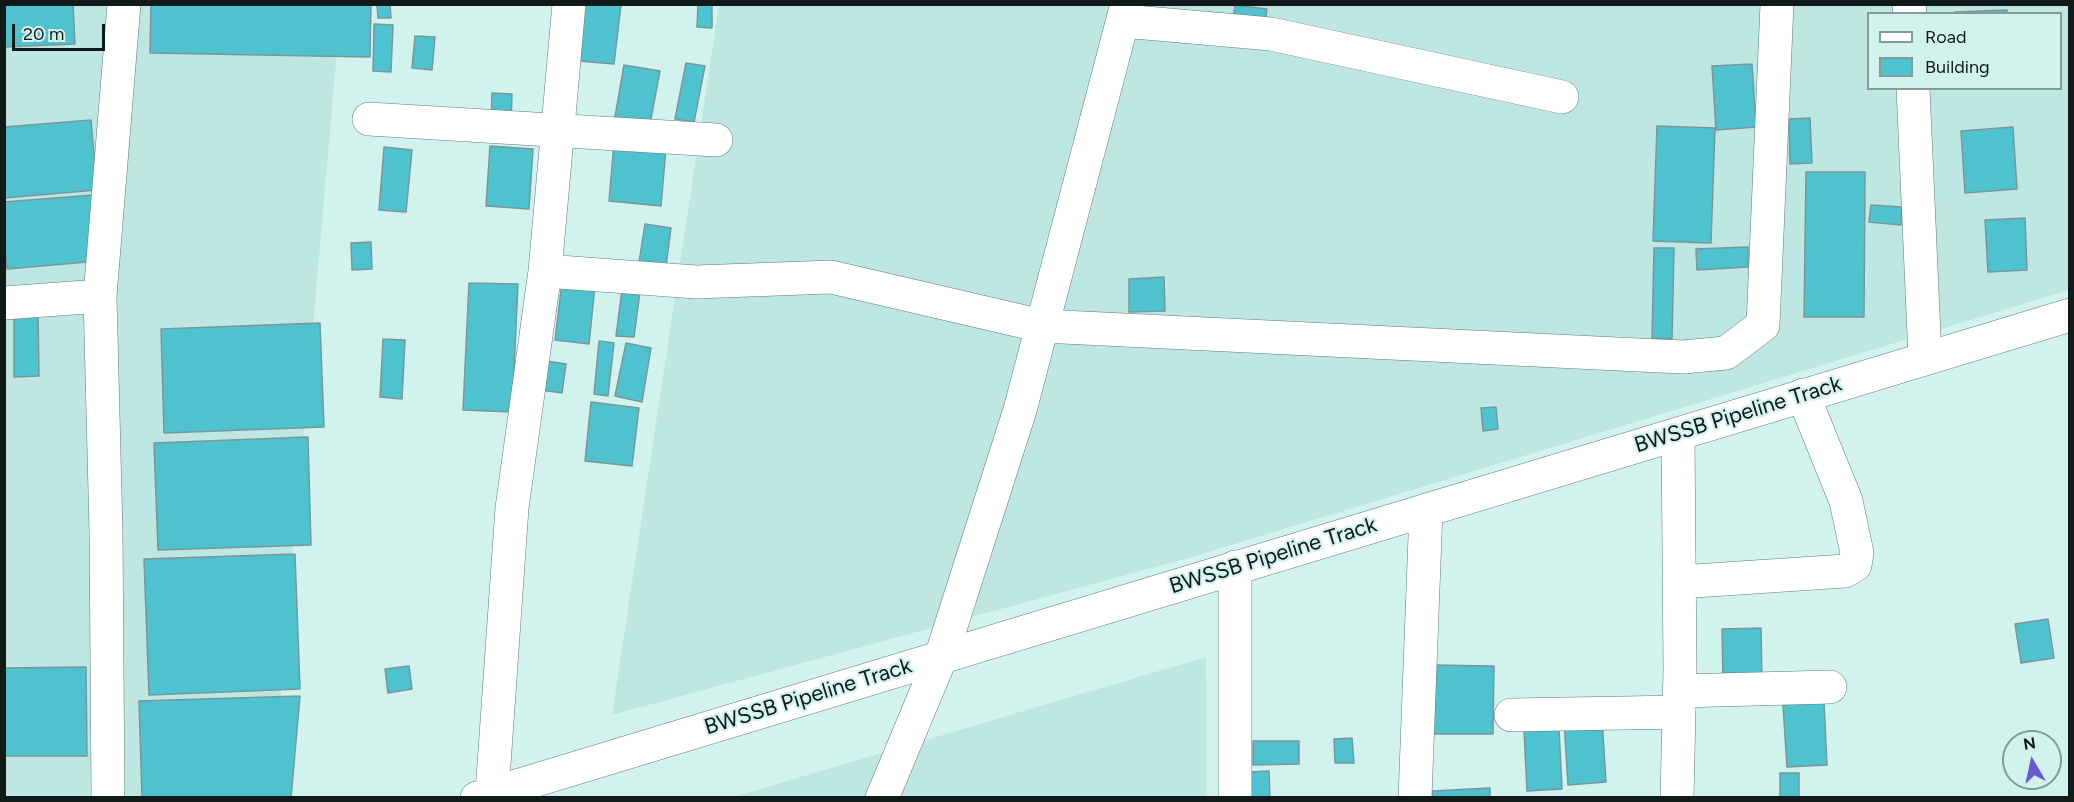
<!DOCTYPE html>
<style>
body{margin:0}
#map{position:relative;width:2074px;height:802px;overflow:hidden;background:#d2f2ee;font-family:Figtree,sans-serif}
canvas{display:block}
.frame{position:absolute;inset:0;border:6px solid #0f1a19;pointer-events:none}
.legend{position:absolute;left:1867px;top:12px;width:195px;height:78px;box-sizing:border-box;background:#d2f2ee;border:2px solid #849c99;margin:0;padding:8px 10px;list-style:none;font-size:18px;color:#0f1a19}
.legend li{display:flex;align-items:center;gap:12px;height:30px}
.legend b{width:30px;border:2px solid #849c99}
.north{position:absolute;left:2002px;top:730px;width:60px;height:60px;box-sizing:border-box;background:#d2f2ee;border:2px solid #849c99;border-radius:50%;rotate:351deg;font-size:16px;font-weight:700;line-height:24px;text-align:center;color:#0f1a19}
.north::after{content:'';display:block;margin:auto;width:21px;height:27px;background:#675bd4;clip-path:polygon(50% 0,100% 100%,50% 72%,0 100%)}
.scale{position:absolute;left:12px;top:24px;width:93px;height:27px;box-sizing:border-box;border:3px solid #0f1a19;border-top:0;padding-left:8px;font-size:18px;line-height:21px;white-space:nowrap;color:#0f1a19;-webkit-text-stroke:4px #d2f2ee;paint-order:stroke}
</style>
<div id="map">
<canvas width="2074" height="802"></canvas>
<div class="frame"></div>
<ul class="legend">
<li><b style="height:8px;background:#fff"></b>Road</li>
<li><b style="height:16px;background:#4fc2d0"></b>Building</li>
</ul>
<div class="north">N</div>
<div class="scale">20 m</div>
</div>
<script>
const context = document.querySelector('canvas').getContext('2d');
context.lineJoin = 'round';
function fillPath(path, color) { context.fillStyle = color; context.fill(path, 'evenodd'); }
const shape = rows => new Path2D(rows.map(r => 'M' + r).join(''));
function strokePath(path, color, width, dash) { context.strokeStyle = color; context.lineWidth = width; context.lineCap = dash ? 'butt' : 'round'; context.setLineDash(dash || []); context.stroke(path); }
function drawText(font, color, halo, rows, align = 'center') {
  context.font = font + ' Figtree,sans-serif'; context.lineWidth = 4.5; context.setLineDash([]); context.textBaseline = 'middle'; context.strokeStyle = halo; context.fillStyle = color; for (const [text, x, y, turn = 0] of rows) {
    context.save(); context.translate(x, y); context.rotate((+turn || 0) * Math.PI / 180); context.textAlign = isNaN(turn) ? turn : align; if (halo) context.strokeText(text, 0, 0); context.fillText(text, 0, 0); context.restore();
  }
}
fillPath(shape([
 [5,5,341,5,272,796,267,798,5,798],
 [719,5,2069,5,2069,290,1192,557,612,715],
 [1868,14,2060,14,2060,88,1868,88],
 [1206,657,1207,797,733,797]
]), '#bee7e2');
const building = shape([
 [4,4,73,4,75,44,5,47,4,4],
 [151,4,371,4,370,57,150,53,151,4],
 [377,4,390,4,391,18,378,18,377,4],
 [584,4,621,5,614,64,578,61,584,4],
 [698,4,712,4,712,28,697,27,698,4],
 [1235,5,1267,9,1265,24,1233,20,1235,5],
 [2007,10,2007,14,1955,14,1955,12,2007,10],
 [374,24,393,25,391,72,373,71,374,24],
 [415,36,435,37,432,70,412,68,415,36],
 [686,63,705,66,694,122,675,119,686,63],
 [1752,64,1756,127,1716,130,1712,66,1752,64],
 [624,65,660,71,650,124,615,117,624,65],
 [492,93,512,94,511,126,491,125,492,93],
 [1810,118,1812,163,1790,164,1789,119,1810,118],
 [91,120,97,190,4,198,4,127,91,120],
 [1657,126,1715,128,1711,243,1653,241,1657,126],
 [2013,127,2017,189,1965,193,1961,131,2013,127],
 [614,143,666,148,661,206,609,201,614,143],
 [490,146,533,149,529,209,486,206,490,146],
 [384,147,412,150,406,212,379,210,384,147],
 [1806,172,1865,172,1864,317,1804,317,1806,172],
 [93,195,99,261,7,269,4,239,4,202,93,195],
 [1871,205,1902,207,1901,225,1869,222,1871,205],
 [2025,218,2027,270,1988,272,1985,220,2025,218],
 [645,224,671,228,666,266,639,262,645,224],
 [371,242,372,269,352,270,351,243,371,242],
 [1748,247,1748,267,1697,270,1696,249,1748,247],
 [1654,248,1674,248,1672,339,1652,338,1654,248],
 [1164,277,1165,311,1129,312,1129,279,1164,277],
 [562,282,595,286,589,344,555,340,562,282],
 [469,283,518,284,512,412,463,410,469,283],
 [622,290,640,292,634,337,616,336,622,290],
 [14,310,38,310,39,376,14,377,14,310],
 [320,323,324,427,164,433,161,329,320,323],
 [383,339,405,340,402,399,380,397,383,339],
 [599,341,614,343,608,396,594,394,599,341],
 [626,343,651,348,642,402,615,396,626,343],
 [546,361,566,364,562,393,541,390,546,361],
 [591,402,639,408,632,466,585,461,591,402],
 [1496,407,1498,429,1483,431,1481,408,1496,407],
 [308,437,311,545,158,550,154,443,308,437],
 [295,554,300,689,149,695,144,559,295,554],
 [2048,619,2054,658,2021,663,2015,624,2048,619],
 [1761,628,1762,680,1723,680,1722,629,1761,628],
 [1433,665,1494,666,1493,734,1432,734,1433,665],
 [409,666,412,689,388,693,385,669,409,666],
 [86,667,87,756,4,756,4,668,86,667],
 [300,696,291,798,142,798,139,701,300,696],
 [1824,702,1827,765,1787,767,1783,705,1824,702],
 [1602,719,1606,782,1568,785,1564,721,1602,719],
 [1559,729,1562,789,1527,791,1524,730,1559,729],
 [1352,738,1354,763,1335,763,1334,739,1352,738],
 [1253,741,1299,741,1299,764,1253,765,1253,741],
 [1269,771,1270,798,1251,798,1250,772,1269,771],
 [1780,773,1799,773,1799,798,1780,798,1780,773],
 [1490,788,1490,798,1432,798,1432,791,1490,788]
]);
fillPath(building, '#4fc2d0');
strokePath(building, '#79979b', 1.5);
const minor = shape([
 [1909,4,1910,14],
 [1123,21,1271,34,1562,97],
 [1913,88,1925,358],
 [369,119,716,140],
 [545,271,696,282,831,277,1042,326,1638,355,1683,357,1726,353,1763,325,1777,4],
 [4,303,100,296],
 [1679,582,1845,571,1855,565,1857,553,1846,501,1803,395],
 [1679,691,1830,687],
 [1511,715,1679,712],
 [492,793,512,508,545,271,569,4],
 [108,798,106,531,100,296,124,4],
 [477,798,2070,315],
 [882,798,941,657,1020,410,1127,4],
 [1235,798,1235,567],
 [1415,798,1426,510],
 [1677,798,1680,669,1678,434]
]);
strokePath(minor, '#5e7b77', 34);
strokePath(minor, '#fff', 33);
drawText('22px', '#0f1a19', '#d2f2ee', [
 ["BWSSB Pipeline Track",1738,415,-17],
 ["BWSSB Pipeline Track",1273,556,-17],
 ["BWSSB Pipeline Track",808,697,-17]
]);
</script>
